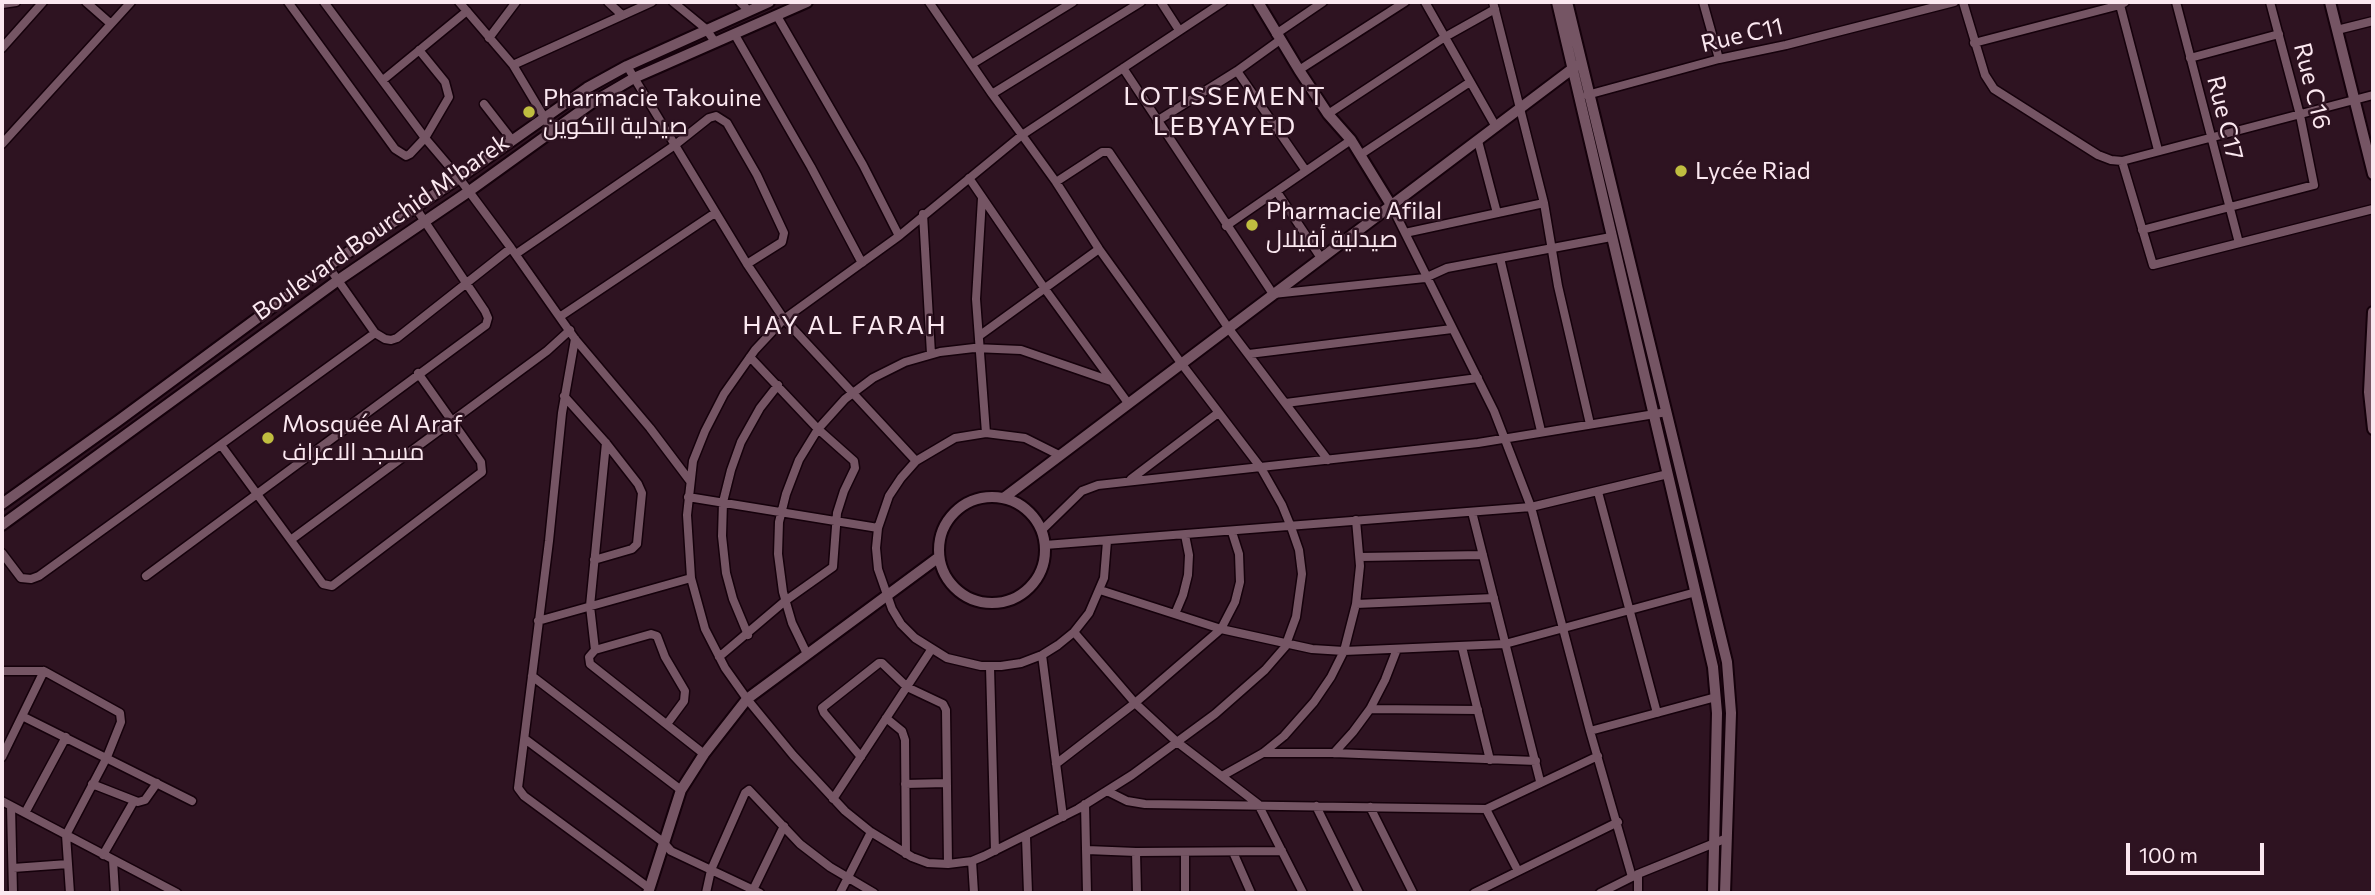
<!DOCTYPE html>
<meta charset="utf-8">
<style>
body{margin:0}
#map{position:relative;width:2375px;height:895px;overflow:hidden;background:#2e1321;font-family:Commissioner,sans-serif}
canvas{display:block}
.frame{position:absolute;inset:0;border:4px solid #fbe8f0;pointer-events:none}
.scale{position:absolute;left:2126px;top:843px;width:138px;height:32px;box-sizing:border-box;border:4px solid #fbe8f0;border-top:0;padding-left:9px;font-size:21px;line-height:24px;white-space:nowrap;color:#fbe8f0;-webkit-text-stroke:5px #2e1321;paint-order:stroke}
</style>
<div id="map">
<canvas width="2375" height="895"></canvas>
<div class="frame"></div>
<div class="scale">100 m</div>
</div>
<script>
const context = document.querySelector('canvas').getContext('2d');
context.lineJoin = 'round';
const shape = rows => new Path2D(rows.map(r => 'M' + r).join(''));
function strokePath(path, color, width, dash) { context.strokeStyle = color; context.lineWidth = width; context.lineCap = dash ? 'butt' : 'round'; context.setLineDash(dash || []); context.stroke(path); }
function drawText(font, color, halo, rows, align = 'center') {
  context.font = font + ' Commissioner,Cairo,sans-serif'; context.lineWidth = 5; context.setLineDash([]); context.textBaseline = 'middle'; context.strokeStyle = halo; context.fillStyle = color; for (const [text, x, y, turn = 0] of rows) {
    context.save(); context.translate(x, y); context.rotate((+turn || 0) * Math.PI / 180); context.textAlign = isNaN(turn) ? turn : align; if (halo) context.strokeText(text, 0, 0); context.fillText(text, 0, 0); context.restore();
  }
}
const street = shape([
 [86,2,111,24],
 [288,2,395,149,406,156,410,154,425,138,449,97,445,82,419,50],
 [324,2,425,138,459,178,511,248,575,339,650,428,690,481],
 [459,2,513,65,553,132],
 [608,2,622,15],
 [673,2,706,29,715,42],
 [740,2,749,11],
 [929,2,992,94,1022,135,1056,182,1099,249,1181,363,1261,468,1282,505,1291,527,1299,550,1302,574,1296,617,1285,647,1265,670,1215,714,1132,775,1078,809,984,856,972,861,948,864,928,863,912,857,871,832,845,811,793,755,747,699,725,668,705,629,691,578,687,515,693,461,705,431,724,394,755,350,784,319,899,236,1022,135,1223,2],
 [1161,2,1179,30],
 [1425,2,1496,127],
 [1493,2,1544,203,1558,286,1590,424],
 [1703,2,1719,59],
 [1963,2,1985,75,1994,89,2098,155,2111,160,2122,161,2153,265,2373,209],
 [2176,2,2239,243],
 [2,4,16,2],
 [2120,5,2158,150],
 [777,16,863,165,899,236],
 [2337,30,2373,21],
 [1276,34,1323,2],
 [735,35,811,167,862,263],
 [489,38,516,2],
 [1974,43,2120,5,2125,2],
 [2,48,43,2],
 [2190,58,2279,34],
 [972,64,1073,2],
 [513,65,652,2],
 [627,66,747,264,784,319,916,461],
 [1123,68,1273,294,1425,278,1447,268,1611,237],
 [1299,70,1405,2],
 [1237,71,1306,171],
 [383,80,467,11],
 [992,94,1141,2],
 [1587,95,1719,59,1786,45,1954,2],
 [484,104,512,140],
 [1328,114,1445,37,1495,9],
 [1157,121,1237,71,1280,40],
 [1478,141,1497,213],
 [2,144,131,2],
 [1360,155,1470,82],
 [2122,161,2373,95],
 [969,178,1045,289,1128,403],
 [1056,182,1102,152,1109,152,1229,329,1328,460],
 [1277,192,1321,258],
 [982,198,976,299,986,433],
 [1391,205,1494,411,1531,507,1590,731,1632,877],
 [923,214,931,354],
 [1226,226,1351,140],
 [2142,230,2314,185,2300,115,2270,2],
 [1405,233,1544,203],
 [516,254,675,145,709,118,716,116,727,123,757,175,784,233,782,242,747,264],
 [1500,258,1541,431],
 [328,266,375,333,385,339,391,340,397,338,511,248],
 [561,316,715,213],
 [979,336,1099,249],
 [575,339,562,413,549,541,518,788,524,796,649,888],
 [1249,354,1452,329],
 [564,396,606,443,638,484,642,493,637,544,632,549,594,560],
 [1286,403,1478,378],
 [221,445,323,584,332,586,482,472,481,462,418,373],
 [1059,455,1025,438,986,433,955,438,916,461,901,478,889,496,878,528,876,548,878,569,892,609,901,624,915,638,947,658,981,666,1001,666,1021,663,1042,655,1058,645,1074,632,1089,613,1104,578,1107,541],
 [1131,479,1218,413],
 [1598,492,1657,713],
 [688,497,878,528],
 [1472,512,1540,781],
 [1042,530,1082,491,1098,485,1478,443,1667,412],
 [292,539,547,351,570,330],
 [1045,545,1531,507,1668,474],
 [2,553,21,578,31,579,39,576,375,333],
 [1360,557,1483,555],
 [146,576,486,325,488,318,485,311,415,207],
 [1100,590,1221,629,1312,649,1344,651,1505,644,1696,592],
 [1356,604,1494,598],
 [1175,614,1183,595,1188,575,1189,555,1185,535],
 [538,621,691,578],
 [1074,632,1135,703,1177,742,1258,804,1303,893],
 [748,635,733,599,726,573,722,536,723,502,731,470,741,442,760,408,778,385],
 [1462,647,1490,760],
 [595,650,590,606,606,443],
 [807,654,792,623,783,592,778,554,779,522,786,494,799,460,818,429,845,399,873,378,905,362,940,352,974,348,1021,350,1111,381],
 [1042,655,1063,817],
 [719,657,785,601,833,567,837,513,844,491,855,468,854,461,818,429,750,357],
 [990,667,995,851],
 [2,671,44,671,120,713,121,722,107,757,66,835,70,893],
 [532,676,681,790],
 [1370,709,1478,710],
 [22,716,192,801],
 [886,718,902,731,905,740,906,854],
 [667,724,684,701,685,691,665,657,657,636,651,634,595,650,589,657,590,664,704,754],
 [1590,731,1716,697],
 [525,739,663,842,671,851,760,893],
 [1263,753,1334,753,1536,761],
 [1334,753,1353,732,1370,709,1385,680,1397,649],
 [2,757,44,671],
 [861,757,824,713,822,708,879,663,882,663,907,687,943,704,946,710,948,864],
 [1056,764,1135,703,1221,629,1235,602,1240,582,1239,554,1232,532],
 [1222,776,1263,753,1284,736,1314,702,1331,677,1344,651,1356,604,1360,566,1356,520],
 [92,784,138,802,145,800,157,783],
 [905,784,946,783],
 [1107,791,1127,801,1145,804,1486,809,1598,756],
 [833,799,931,650],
 [2,801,177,893],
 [1085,804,1087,893],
 [11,806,13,893],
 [1316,806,1359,893],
 [1370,807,1413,893],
 [1486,809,1518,871],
 [25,813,66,737],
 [1026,837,1028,893],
 [1087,850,1136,852,1282,851],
 [1136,852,1137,893],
 [1185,852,1185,893],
 [1233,852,1251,893],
 [103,855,134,801],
 [113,860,115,893],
 [972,861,974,893],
 [13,868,68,864],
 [1638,874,1638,893],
 [753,890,784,826],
 [706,893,711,870,745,793,749,790,800,844,830,867,874,893],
 [840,893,871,832],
 [1474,893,1618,822],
 [1600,893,1638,874,1727,838]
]);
const secondary = shape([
 [1258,2,1299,70,1328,114,1351,140,1391,205],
 [1557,2,1713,667,1717,713,1713,893],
 [1567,2,1727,662,1731,713,1725,893],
 [2330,2,2373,174],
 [2373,312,2369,392,2373,429],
 '939 550a53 53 0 1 1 106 0a53 53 0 1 1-106 0Z',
 [1005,497,1576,66],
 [2,504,118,421,328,266,459,178,587,88,627,66,769,2],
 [2,525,337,281,468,192,593,102,634,78,807,2],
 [648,893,681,790,704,754,747,699,939,557]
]);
strokePath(street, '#15010b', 11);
strokePath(secondary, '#15010b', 14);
strokePath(street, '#755564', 8);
strokePath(secondary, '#755564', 10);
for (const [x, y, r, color] of [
 [529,112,7,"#c0be40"],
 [1681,171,7,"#c0be40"],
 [1252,225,7,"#c0be40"],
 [268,438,7,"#c0be40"]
]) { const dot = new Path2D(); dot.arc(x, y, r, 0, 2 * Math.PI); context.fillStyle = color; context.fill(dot); strokePath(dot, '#2e1321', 2.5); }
drawText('24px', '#fbe8f0', '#2e1321', [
 ["Rue C11",1742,35,-13],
 ["Rue C16",2312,86,76],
 ["Rue C17",2225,118,76],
 ["Boulevard Bourchid M'barek",381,227,-35]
]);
drawText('24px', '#fbe8f0', '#2e1321', [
 ["Pharmacie Takouine",543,98],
 ["صيدلية التكوين",543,126],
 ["Lycée Riad",1695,171],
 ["Pharmacie Afilal",1266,211],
 ["صيدلية أفيلال",1266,239],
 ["Mosquée Al Araf",282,424],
 ["مسجد الاعراف",282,452]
], 'left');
context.letterSpacing = '2px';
drawText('26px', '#fbe8f0', '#2e1321', [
 ["LOTISSEMENT",1225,96],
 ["LEBYAYED",1225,126],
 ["HAY AL FARAH",845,325]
]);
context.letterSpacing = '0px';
</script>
